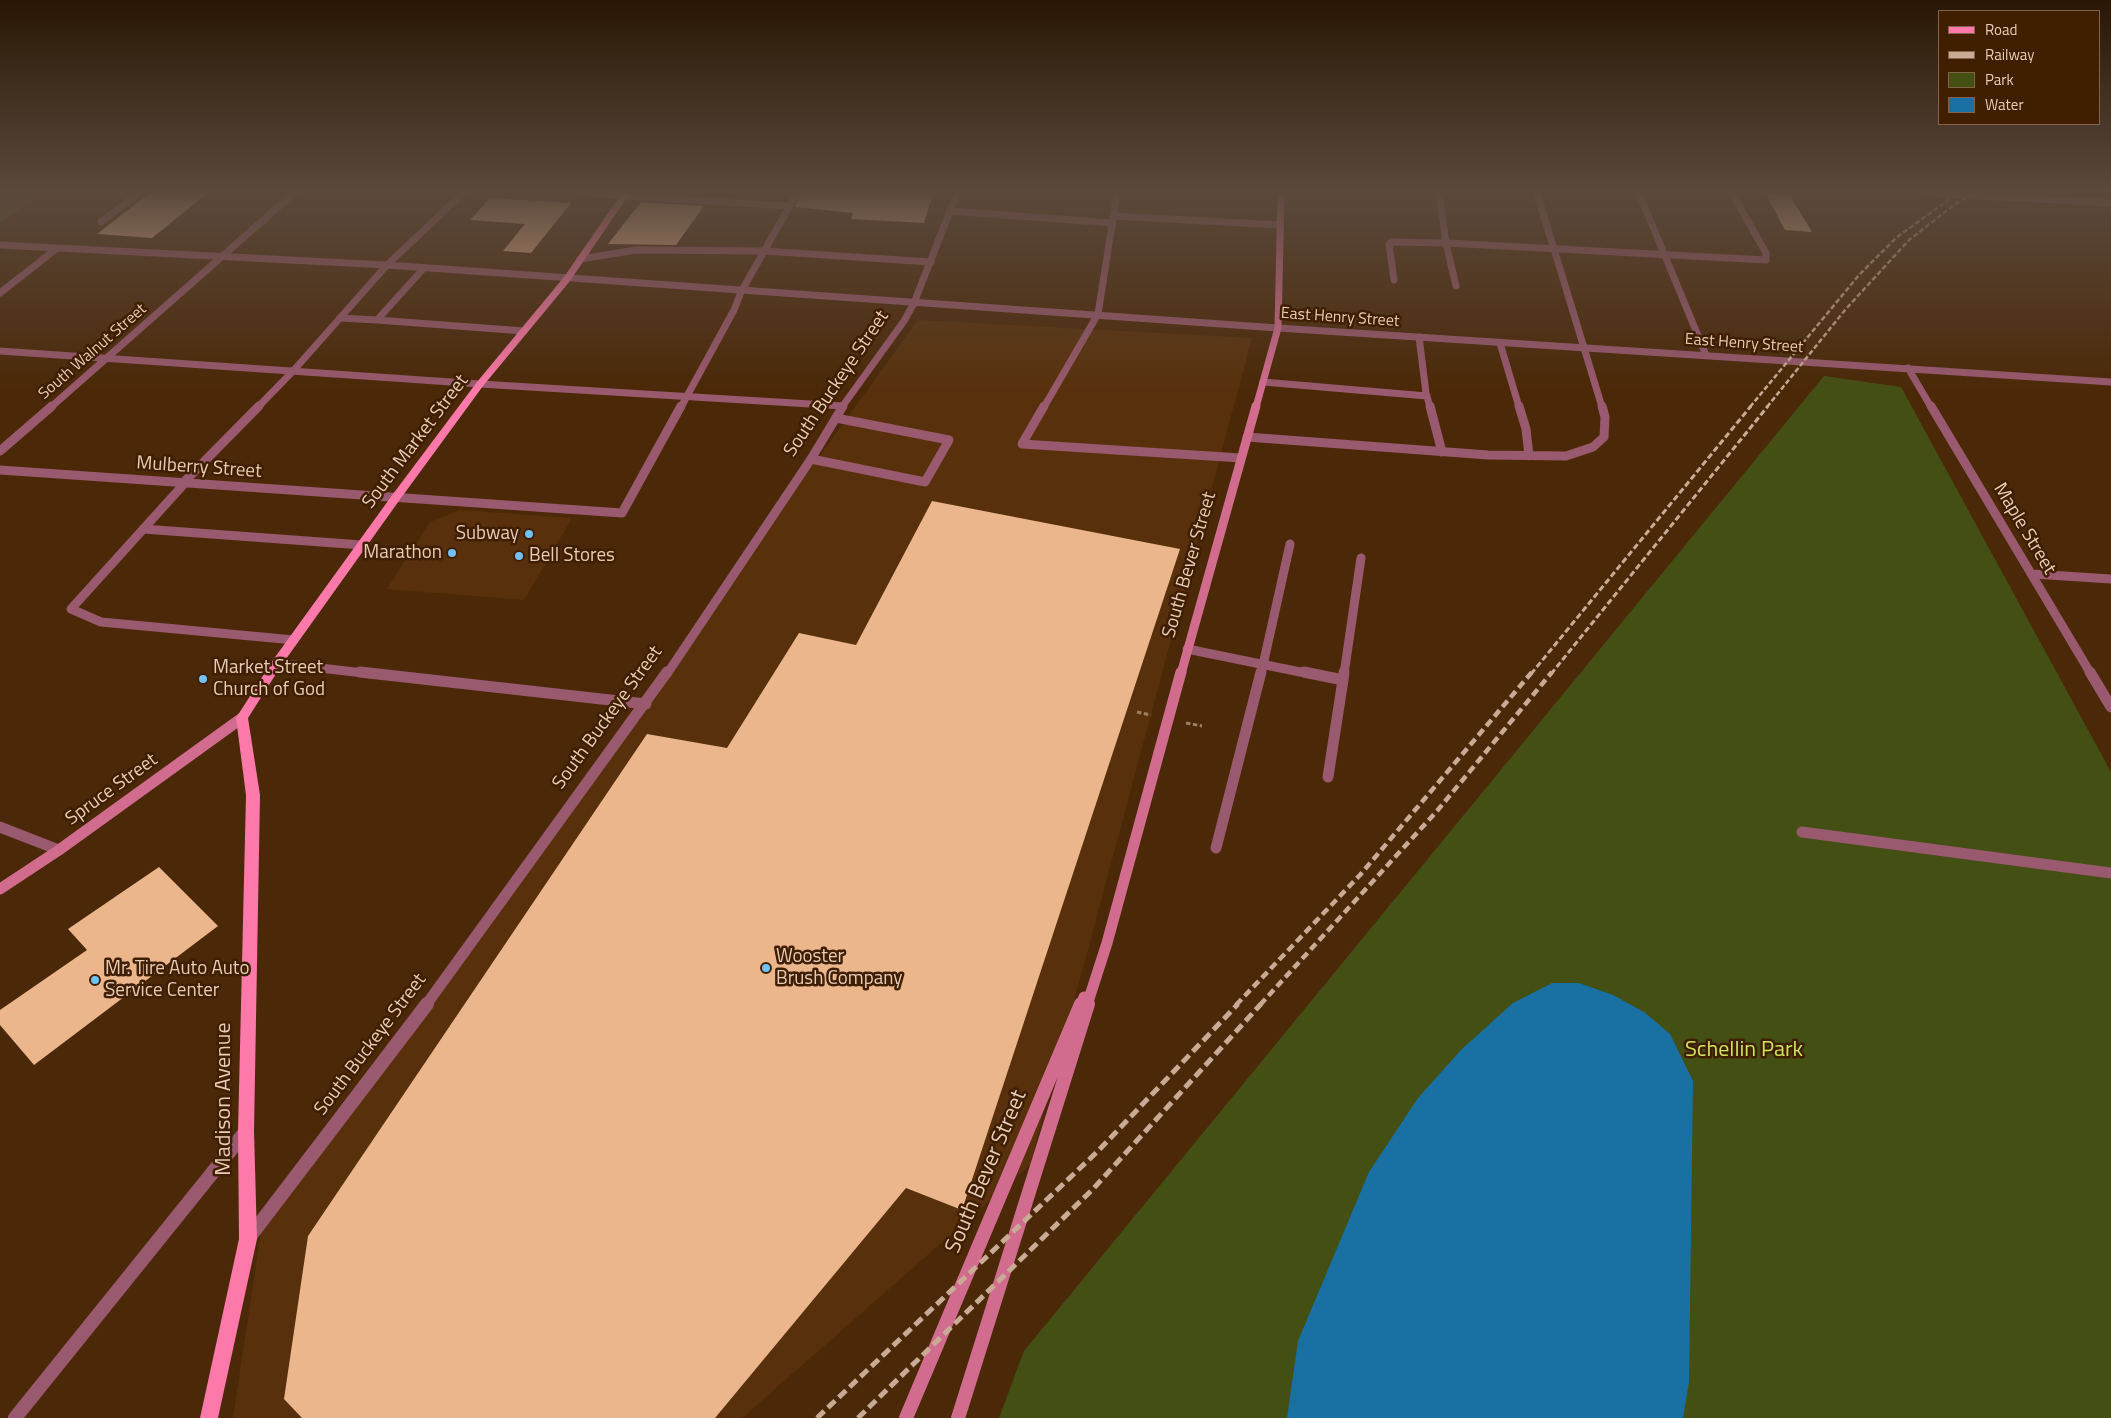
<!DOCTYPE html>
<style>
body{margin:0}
#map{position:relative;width:2111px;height:1418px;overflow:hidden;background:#4b2908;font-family:"Titillium Web",sans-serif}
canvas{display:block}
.legend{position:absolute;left:1938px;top:10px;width:162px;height:115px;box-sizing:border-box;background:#401e00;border:1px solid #83644a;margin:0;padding:6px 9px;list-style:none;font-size:15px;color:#e8ccb8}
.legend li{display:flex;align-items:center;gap:10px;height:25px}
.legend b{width:25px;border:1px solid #83644a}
</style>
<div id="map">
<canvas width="2111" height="1418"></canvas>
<ul class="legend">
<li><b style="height:6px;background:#fd79a9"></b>Road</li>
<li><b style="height:6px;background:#c9ab95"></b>Railway</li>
<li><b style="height:14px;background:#444f14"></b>Park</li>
<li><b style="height:14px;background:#1871a2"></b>Water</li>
</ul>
</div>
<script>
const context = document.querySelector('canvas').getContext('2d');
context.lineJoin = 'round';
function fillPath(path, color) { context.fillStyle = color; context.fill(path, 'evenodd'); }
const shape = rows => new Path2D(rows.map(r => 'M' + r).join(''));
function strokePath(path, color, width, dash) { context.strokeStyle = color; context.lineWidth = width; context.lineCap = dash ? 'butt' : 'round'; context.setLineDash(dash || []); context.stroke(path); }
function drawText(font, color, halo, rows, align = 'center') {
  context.font = font + ' "Titillium Web",sans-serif'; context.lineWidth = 5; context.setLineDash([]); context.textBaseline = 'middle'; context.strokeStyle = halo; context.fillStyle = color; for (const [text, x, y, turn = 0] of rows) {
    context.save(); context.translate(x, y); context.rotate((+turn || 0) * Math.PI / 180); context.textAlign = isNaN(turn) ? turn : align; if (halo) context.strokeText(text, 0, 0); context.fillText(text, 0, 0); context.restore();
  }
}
fillPath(shape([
 [918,320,1252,338,1030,1165,742,1418,233,1418,262,1225],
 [460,510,572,518,524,600,387,589,430,522]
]), '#58310c');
fillPath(shape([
 [0,194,1,194,38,196,0,223],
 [1824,376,1901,387,2111,772,2111,1418,999,1418,1024,1351]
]), '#444f14');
fillPath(shape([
 [1552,983,1579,983,1613,995,1644,1012,1670,1034,1693,1081,1689,1382,1683,1418,1287,1418,1298,1341,1369,1172,1418,1098,1462,1049,1513,1003]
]), '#1871a2');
fillPath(shape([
 [150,193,208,193,152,238,97,234],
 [802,193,933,193,924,223,851,219,853,213,795,207],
 [1766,194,1790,195,1812,232,1785,230],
 [490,198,571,203,531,253,503,251,525,224,470,220],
 [641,202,704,206,676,245,608,244],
 [932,501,1180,549,962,1210,906,1188,715,1418,302,1418,284,1399,308,1236,647,734,727,748,799,633,856,645],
 [159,867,218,926,34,1065,0,1025,0,1010,87,950,68,929]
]), '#ecb68c');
strokePath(shape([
 [1137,712,1151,715],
 [1186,723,1202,726]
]), '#9c7d62', 3, [4.5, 2.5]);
strokePath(shape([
 [1439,193,1446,243,1766,260,1766,253,1732,193],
 [1537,193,1602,407],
 [1639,193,1706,355],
 [951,211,1113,223],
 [1114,216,1280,225],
 [580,259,636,250,764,251,931,262],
 [1394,280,1389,244,1391,242,1446,243,1456,286],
 [340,318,377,320,424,268],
 [377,320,524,331],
 [1419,337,1426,393,1430,407],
 [1500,343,1519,407],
 [1263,382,1427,396],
 [1044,407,1098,314,1117,193]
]), '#99596e', 7);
strokePath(shape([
 [1044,406,1022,444,1241,458],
 [1430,406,1442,452],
 [1519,406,1526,429,1529,456],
 [1247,437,1488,455,1566,456,1593,447,1604,437,1605,417,1602,406],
 [811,459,925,482,949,440,836,418],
 [184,484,71,609,101,622,294,640],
 [143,529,362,545],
 [1187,649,1310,674],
 [277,663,372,674],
 [1261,674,1290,544],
 [1344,674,1361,558]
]), '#99596e', 9);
strokePath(shape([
 [360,672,646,704],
 [1304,672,1343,680,1344,672],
 [1328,777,1343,680],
 [1216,848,1261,672]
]), '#99596e', 11);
strokePath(shape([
 [581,193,789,206],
 [1929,193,2111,203],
 [101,222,139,193],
 [0,293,56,249],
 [1278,328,2111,382],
 [0,351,480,384,843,406],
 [1908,368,1931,407],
 [51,407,294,193],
 [258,407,294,370,387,265,463,193],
 [681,407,734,310,741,292,797,193],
 [842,407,904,321,914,303,957,193]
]), '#99596e', 7);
strokePath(shape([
 [1931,406,2091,674],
 [0,451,52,406],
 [0,470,622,513,681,406],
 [182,484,259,406],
 [2033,574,2111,579],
 [667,674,811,459,843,406]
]), '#99596e', 9);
strokePath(shape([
 [2090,672,2111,707],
 [0,827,59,850],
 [1802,832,2111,873],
 [426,1005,667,672]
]), '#99596e', 11);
strokePath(shape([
 [248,1239,427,1004],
 [15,1418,246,1131]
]), '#99596e', 14);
strokePath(shape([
 [0,245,387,265,1278,328]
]), '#99596e', 7);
strokePath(shape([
 [1256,407,1278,328,1281,193]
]), '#d26c8f', 7);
strokePath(shape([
 [1181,674,1256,406]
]), '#d26c8f', 9);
strokePath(shape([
 [0,889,59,850,242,718],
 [1081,1005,1084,997],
 [1087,1005,1107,943,1181,672]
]), '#d26c8f', 11);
strokePath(shape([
 [906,1418,1081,1004],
 [958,1418,1088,1004]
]), '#d26c8f', 14);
fillPath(shape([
 [622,193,630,193,570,281,483,386,401,498,281,666,248,718,260,795,254,1131,257,1239,218,1418,200,1418,239,1239,238,1131,246,795,236,718,273,660,393,494,477,382,564,277,622,193]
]), '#fd79a9');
strokePath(shape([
 [1750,407,1859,275,1897,237,1958,193],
 [1767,407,1845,310,1909,240,1954,205,1974,193]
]), '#c9ab95', 2.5, [5, 2.5]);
strokePath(shape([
 [1531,674,1751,406],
 [1551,674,1768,406]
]), '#c9ab95', 3, [6, 3]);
strokePath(shape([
 [1236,1005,1360,875,1532,672],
 [1260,1005,1437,811,1552,672]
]), '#c9ab95', 4.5, [8, 4.5]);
strokePath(shape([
 [817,1418,1098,1151,1238,1004],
 [858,1418,1093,1189,1261,1004]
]), '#c9ab95', 5, [10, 5]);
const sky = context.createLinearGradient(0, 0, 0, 391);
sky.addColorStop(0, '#291704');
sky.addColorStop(0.49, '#5b493d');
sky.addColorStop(1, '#5b493d00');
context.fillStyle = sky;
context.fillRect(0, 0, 2111, 391);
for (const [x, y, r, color] of [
 [529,534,5,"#72c1f5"],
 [452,553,5,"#72c1f5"],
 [519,556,5,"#72c1f5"],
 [203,679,5,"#72c1f5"],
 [766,968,5,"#72c1f5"],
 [95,980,5,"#72c1f5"]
]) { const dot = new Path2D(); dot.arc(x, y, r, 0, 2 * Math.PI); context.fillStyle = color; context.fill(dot); strokePath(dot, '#401e00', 2); }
drawText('16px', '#e8ccb8', '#401e00', [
 ["East Henry Street",1340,318,4],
 ["East Henry Street",1744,344,4],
 ["South Walnut Street",93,352,-41]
]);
drawText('19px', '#e8ccb8', '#401e00', [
 ["South Buckeye Street",837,384,-56],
 ["South Market Street",416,442,-53],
 ["Mulberry Street",199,468,4],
 ["Maple Street",2024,529,59],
 ["South Bever Street",1190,565,-74],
 ["South Buckeye Street",608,718,-54],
 ["Spruce Street",112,790,-36],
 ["South Buckeye Street",371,1045,-53]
]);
drawText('19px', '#e8ccb8', '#401e00', [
 ["Subway",519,534,"right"],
 ["Marathon",442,553,"right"],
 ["Bell Stores",529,556],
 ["Market Street",213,668],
 ["Church of God",213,690],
 ["Wooster",776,957],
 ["Brush Company",776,979],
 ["Mr. Tire Auto Auto",105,969],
 ["Service Center",105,991]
], 'left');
drawText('22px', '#cbe659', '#401e00', [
 ["Schellin Park",1744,1051]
]);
drawText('22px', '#e8ccb8', '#401e00', [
 ["Madison Avenue",225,1099,-90],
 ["South Bever Street",987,1172,-67]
]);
</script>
